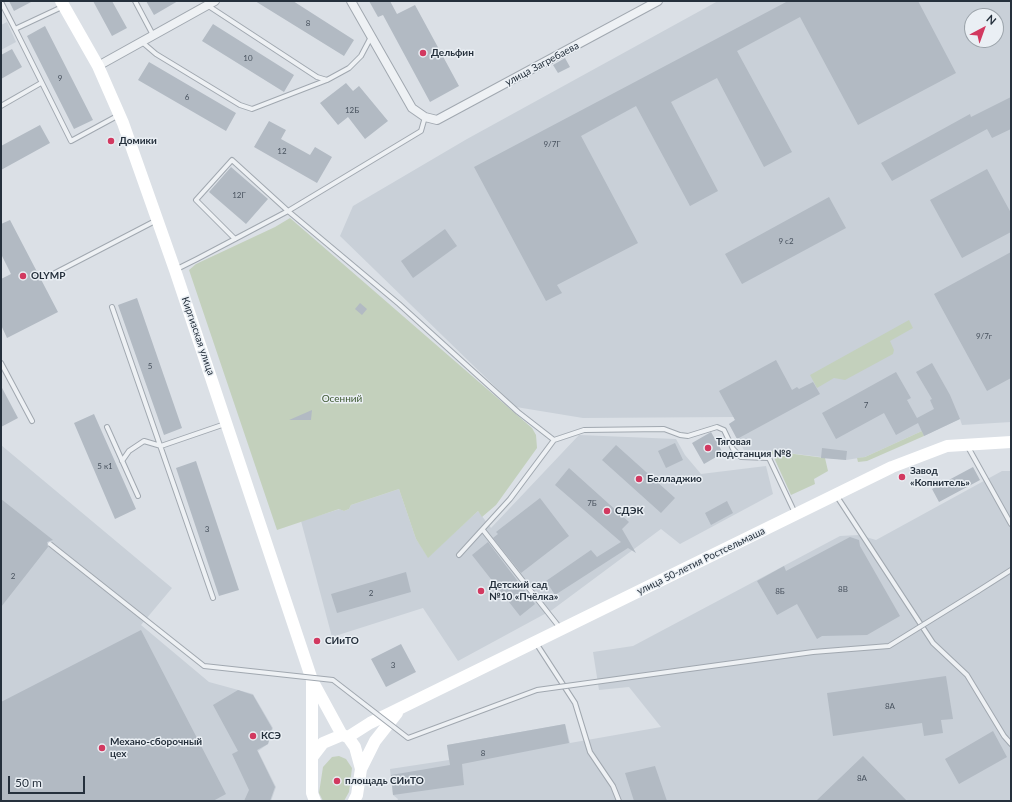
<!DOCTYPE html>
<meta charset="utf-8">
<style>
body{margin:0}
#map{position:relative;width:1012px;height:802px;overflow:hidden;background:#dbe0e6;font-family:Lato,sans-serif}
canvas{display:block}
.frame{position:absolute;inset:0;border:2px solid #25303c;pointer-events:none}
.north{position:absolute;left:964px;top:8px;width:40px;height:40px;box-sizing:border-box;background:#eaeff4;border:1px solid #9ba3aa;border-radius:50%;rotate:41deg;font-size:11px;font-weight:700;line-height:16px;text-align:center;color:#25303c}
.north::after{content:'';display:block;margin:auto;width:14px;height:18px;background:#d23960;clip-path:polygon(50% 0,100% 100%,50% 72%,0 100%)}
.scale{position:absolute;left:8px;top:776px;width:77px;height:18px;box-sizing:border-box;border:2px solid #25303c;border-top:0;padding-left:5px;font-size:12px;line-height:14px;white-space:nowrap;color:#25303c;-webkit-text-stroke:3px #eaeff4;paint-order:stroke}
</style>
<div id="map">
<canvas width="1012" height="802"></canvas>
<div class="frame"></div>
<div class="north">N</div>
<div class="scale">50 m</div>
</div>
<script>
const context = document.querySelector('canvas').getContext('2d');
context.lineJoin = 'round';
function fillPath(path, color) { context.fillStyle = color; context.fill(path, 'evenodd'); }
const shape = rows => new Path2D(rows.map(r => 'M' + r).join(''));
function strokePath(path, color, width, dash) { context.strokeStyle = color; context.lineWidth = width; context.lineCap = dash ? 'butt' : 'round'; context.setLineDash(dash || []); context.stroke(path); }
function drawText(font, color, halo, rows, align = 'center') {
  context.font = font + ' Lato,sans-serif'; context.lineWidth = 3; context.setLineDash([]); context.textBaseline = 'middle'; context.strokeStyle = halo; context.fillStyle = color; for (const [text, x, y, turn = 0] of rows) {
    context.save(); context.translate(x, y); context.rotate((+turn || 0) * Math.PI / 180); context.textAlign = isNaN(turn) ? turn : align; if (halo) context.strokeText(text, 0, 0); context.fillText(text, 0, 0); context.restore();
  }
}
fillPath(shape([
 [718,1,1011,1,1011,422,962,425,960,419,924,436,922,431,865,457,846,460,771,451,744,450,729,424,735,420,734,417,583,418,516,407,340,236,353,206,467,139],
 [972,16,996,16,996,40,972,40],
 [7,22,16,42,1,50,1,25],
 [579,435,676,439,685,455,701,474,766,466,773,494,680,544,661,529,552,610,458,661,423,608,332,637,301,521,340,509,344,511,349,509,351,505,399,489,416,539,428,557,478,511,491,528],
 [1,445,172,588,141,625,209,682,253,694,273,728,268,744,258,751,276,787,271,801,1,801],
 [1002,471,1011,471,1011,801,397,801,398,799,393,795,390,769,449,760,447,745,565,724,570,743,661,727,629,687,599,690,593,652,633,646,840,536,859,535,876,540]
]), '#c9d0d8');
fillPath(shape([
 [290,218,532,428,536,435,537,448,496,505,482,517,478,511,428,558,416,539,399,489,351,505,349,509,344,511,339,509,277,530,189,270,196,264,275,227],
 [909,320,913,328,890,341,894,350,893,354,845,380,834,378,817,388,810,375],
 [922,431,924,436,867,461,858,462,857,458,865,457],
 [771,451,825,458,828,471,814,479,815,484,791,495],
 [339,756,346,759,352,768,349,792,344,801,323,801,319,793,323,767,332,757]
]), '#c3d0bc');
fillPath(shape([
 [9,1,33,1,14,11],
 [93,1,112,1,127,28,112,36],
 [146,1,178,1,154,15],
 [255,1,293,1,354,40,344,56],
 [369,1,390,1,397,14,415,5,459,86,430,102,383,15,378,17],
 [788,1,918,1,956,73,858,125,800,17,737,51,792,152,764,167,717,78,671,102,718,191,690,206,636,106,581,136,638,243,557,285,562,293,546,301,474,167],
 [213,24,294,75,284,92,202,41],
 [45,26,93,120,74,129,27,36],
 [12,49,22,67,1,79,1,55],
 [565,58,570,67,558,73,553,65],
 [149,62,236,113,226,131,138,80],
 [346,83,353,91,359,86,388,121,365,139,348,117,338,125,320,103],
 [1011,97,1011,129,992,138,987,129,892,181,881,163,970,114,971,117],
 [269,121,286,130,281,139,310,155,315,147,332,157,317,183,254,147],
 [40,125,50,143,1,170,1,146],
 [231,167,268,199,246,224,209,192],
 [987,169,1011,213,1011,232,962,258,930,200],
 [829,197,846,228,742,284,725,254],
 [10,220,58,312,7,338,1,325,1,279,11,274,1,254,1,224],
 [445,229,457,246,413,278,401,261],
 [1011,252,1011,378,987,391,934,294],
 [137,298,182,428,164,435,118,305],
 [360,303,367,309,362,315,355,309],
 [776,360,792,390,797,387,799,389,813,382,820,394,737,439,729,424,735,420,719,391],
 [932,363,950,395,960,419,924,436,918,423,896,435,884,413,836,439,822,413,896,372,911,398,907,400,917,418,934,409,930,400,932,399,916,372],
 [1,386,18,418,1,427],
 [312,410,311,420,289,420],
 [94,414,136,509,115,519,74,423],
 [711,432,723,453,704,464,692,443],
 [675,443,683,460,666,468,658,451],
 [616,445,675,498,661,513,602,460],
 [822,448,847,451,846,460,821,458],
 [196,461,239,590,219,596,176,468],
 [973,467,980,480,939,502,932,489],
 [569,468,629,522,622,529,636,553,628,548,555,595,546,581,591,550,597,557,621,542,555,485],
 [540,498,569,536,521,573,493,538,498,534,496,532],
 [1,499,53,540,47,542,48,547,1,607],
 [727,501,733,513,711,525,705,513],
 [850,537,859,540,860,546,900,616,867,635,822,636,817,639,797,604,777,615,757,581,784,566,786,571],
 [488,542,535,604,520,616,472,555],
 [406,572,411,592,337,613,331,594],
 [141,630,226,794,213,801,1,801,1,702],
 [401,644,416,672,386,687,371,659],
 [946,676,953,719,941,720,943,733,924,736,922,723,833,736,827,693],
 [238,690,253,695,272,728,268,744,257,750,275,787,270,801,244,801,249,790,232,754,238,751,213,705],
 [565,724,569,743,462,764,464,785,393,795,391,775,450,765,447,745],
 [993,731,1007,757,959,784,945,759],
 [863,756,907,801,816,801],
 [655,766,667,801,634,801,625,773]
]), '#b2bac3');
const service = shape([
 [135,1,153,35],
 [1,2,15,29],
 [207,5,317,77,327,80,349,68,361,56,371,37],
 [62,7,15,29,71,141,119,115],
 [142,42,156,54,240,105,252,109,327,80],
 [1,106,41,83],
 [425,117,421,131,288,211,399,304,518,412,554,440,584,430,664,429,680,435,688,436,717,427,724,430,733,449,741,457,769,458,795,513],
 [177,269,197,259,235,239,288,211,232,160,196,200,235,239],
 [55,273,157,220],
 [112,307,213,598],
 [1,363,32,421],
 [107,427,138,496],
 [968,447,1011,524],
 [122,461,129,451,144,441,161,446,225,424],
 [836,495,933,643,967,675,1004,736,1011,744],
 [483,530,560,628],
 [459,555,510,499,554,440],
 [978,591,1011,570],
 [536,643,575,703,590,752,613,786,619,801]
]);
const minor = shape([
 [351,1,412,108,425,117,437,120,658,1],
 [98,66,215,1]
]);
strokePath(service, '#a1a8b0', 6);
strokePath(minor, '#a1a8b0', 10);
strokePath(service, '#eef1f4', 4);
strokePath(minor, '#eef1f4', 8);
strokePath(shape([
 [61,1,98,66,123,123,175,270,312,680,342,735],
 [312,682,312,793,315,801],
 [348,737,370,723,892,467,947,446,1011,442],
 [313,756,323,743,342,735,348,737,355,747,361,769,357,795,354,801],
 [361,769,375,741,397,713]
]), '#fff', 12);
const serviceBridge = shape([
 [50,544,204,666,333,680,408,738,537,690,813,652,889,646,978,591]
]);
strokePath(serviceBridge, '#a1a8b0', 6, []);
strokePath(serviceBridge, '#eef1f4', 4);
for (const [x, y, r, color] of [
 [423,53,4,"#d23960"],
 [111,141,4,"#d23960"],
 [23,276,4,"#d23960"],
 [708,448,4,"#d23960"],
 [902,477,4,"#d23960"],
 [639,479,4,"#d23960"],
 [607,511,4,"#d23960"],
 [481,591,4,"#d23960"],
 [317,641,4,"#d23960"],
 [253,736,4,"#d23960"],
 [102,748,4,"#d23960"],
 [337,781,4,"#d23960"]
]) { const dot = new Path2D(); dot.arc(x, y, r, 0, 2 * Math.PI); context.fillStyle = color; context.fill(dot); strokePath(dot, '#eaeff4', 1.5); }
drawText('8px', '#48525e', null, [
 ["8",308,23],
 ["10",248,58],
 ["9",60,78],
 ["6",187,97],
 ["12Б",352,110],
 ["9/7Г",552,144],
 ["12",282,151],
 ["12Г",239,195],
 ["9 с2",786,241],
 ["9/7г",984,336],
 ["5",150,366],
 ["7",866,405],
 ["5 к1",105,466],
 ["7Б",592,503],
 ["3",207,529],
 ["2",13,576],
 ["8В",843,589],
 ["8Б",780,591],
 ["2",371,593],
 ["3",393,665],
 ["8А",890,706],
 ["8",483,753],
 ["8А",862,778]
]);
drawText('bold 10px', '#25303c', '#eaeff4', [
 ["Дельфин",431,53],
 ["Домики",119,141],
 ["OLYMP",31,276],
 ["Тяговая",716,442],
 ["подстанция №8",716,454],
 ["Завод",910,471],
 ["«Копнитель»",910,483],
 ["Белладжио",647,479],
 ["СДЭК",615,511],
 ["Детский сад",489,585],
 ["№10 «Пчёлка»",489,597],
 ["СИиТО",325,641],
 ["КСЭ",261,736],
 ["Механо-сборочный",110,742],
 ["цех",110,754],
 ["площадь СИиТО",345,781]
], 'left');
drawText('10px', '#25303c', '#eaeff4', [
 ["улица Загребаева",542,64,-28],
 ["Киргизская улица",198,336,71],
 ["улица 50-летия Ростсельмаша",701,561,-26]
]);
drawText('10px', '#3d5831', '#eaeff4', [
 ["Осенний",342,399]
]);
</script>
